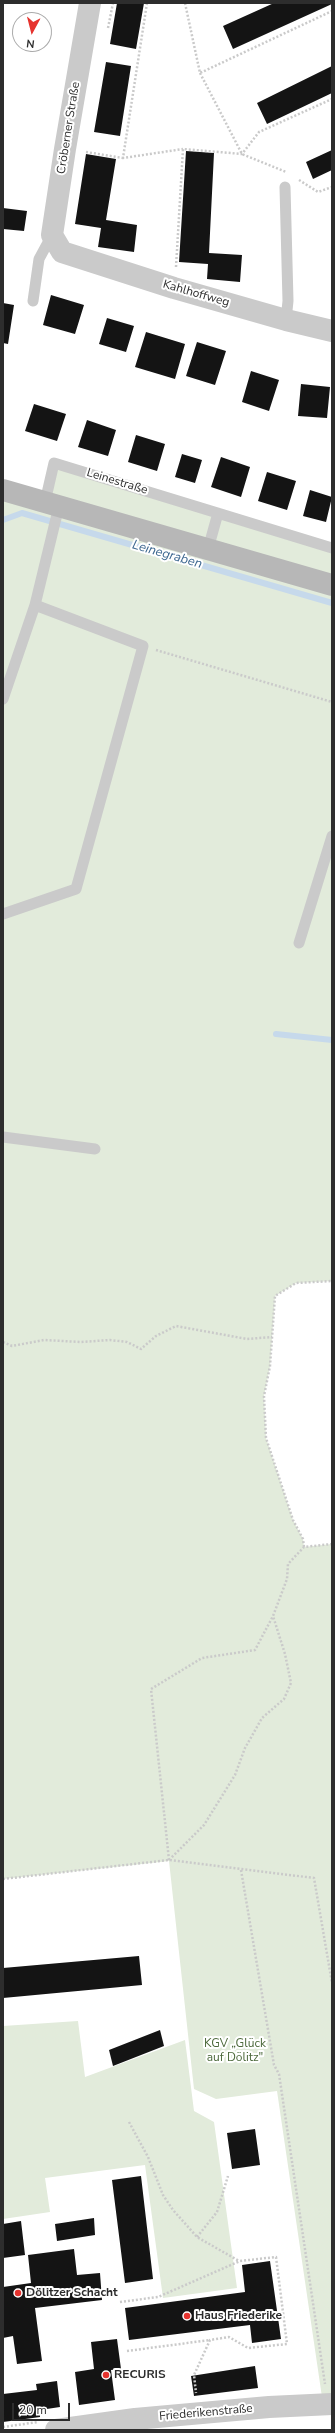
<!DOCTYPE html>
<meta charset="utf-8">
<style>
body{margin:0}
#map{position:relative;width:335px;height:2433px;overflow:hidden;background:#fff;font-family:"Nunito Sans",sans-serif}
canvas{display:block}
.frame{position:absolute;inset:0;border:4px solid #2d2d2d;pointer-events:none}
.north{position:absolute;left:12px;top:12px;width:40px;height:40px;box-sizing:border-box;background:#fff;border:1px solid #ababab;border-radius:50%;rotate:187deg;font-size:11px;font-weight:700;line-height:16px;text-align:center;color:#2d2d2d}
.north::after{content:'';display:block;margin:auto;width:14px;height:18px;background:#e6332e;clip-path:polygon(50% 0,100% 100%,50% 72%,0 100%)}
.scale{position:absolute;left:12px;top:2403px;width:58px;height:18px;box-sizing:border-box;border:2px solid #2d2d2d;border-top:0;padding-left:5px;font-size:12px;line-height:14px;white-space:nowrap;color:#2d2d2d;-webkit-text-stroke:3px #fff;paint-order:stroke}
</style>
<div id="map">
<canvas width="335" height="2433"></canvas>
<div class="frame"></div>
<div class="north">N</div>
<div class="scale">20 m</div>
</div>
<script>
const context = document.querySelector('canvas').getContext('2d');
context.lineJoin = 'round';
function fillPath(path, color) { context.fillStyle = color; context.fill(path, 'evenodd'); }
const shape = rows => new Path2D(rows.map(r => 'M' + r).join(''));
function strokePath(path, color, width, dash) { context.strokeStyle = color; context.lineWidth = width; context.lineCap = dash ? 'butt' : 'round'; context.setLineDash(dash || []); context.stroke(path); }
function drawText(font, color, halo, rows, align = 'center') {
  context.font = font + ' "Nunito Sans",sans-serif'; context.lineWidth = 4; context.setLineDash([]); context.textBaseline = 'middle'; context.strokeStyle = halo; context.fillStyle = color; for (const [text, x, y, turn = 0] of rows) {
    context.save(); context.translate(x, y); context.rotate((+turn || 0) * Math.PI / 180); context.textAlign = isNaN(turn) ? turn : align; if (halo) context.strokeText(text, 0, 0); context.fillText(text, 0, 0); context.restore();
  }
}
fillPath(shape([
 [54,463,332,548,332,1281,296,1283,275,1296,270,1366,264,1396,266,1438,293,1520,303,1539,304,1547,332,1544,332,2404,323,2404,277,2091,216,2099,194,2089,169,1861,3,1879,3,490,44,502],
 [78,2021,85,2077,185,2040,194,2111,214,2122,237,2288,163,2298,145,2165,45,2178,50,2212,3,2219,3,2026]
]), '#e2ebdb');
strokePath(shape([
 [3,520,22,513,332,603],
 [276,1034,332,1040]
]), '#c6d9eb', 6);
fillPath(shape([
 [117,3,144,3,136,49,110,44],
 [274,3,332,4,233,49,223,26],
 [106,62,131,66,120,136,94,132],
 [332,66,332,93,267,124,257,103],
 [332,150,332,170,313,179,306,162],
 [186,151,214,153,209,253,242,255,240,282,207,279,208,264,179,262],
 [86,154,116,159,106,220,137,225,134,252,98,247,101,228,75,224],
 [3,208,27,211,24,231,3,229],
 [51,295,84,305,75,334,43,325],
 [3,303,14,305,8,344,3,343],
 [107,318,134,326,126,352,99,344],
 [146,332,185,344,175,379,135,367],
 [197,342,226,351,215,385,186,376],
 [251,371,279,380,269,411,242,402],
 [301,384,330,387,327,418,298,416],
 [34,404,66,414,57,441,25,431],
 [87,420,116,430,108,456,78,447],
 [136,435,165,444,157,471,128,462],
 [182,454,202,460,195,483,175,477],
 [221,457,250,467,241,497,211,487],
 [267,472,296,481,287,510,258,501],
 [310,490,332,497,326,522,303,516],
 [139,1956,142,1985,3,1998,3,1968],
 [160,2030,164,2046,113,2066,109,2050],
 [255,2129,260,2165,232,2169,227,2133],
 [141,2176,153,2279,125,2283,112,2180],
 [94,2218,95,2235,57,2241,55,2224],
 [21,2221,25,2255,3,2258,3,2224],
 [74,2249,77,2275,100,2273,102,2300,35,2308,42,2361,17,2364,13,2336,3,2338,3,2287,31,2283,28,2255],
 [270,2261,281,2339,252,2343,250,2325,129,2340,125,2308,245,2292,242,2265],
 [117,2339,121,2369,111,2370,115,2400,79,2405,75,2372,94,2369,91,2342],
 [255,2366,258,2388,194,2396,191,2376],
 [57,2381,60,2407,40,2410,40,2417,3,2422,3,2394,37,2390,36,2384]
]), '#141414');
strokePath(shape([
 [147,3,123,158,183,149],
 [185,3,200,73,332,11],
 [108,28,113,3],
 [200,73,242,154,286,172],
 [86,152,123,158],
 [299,180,318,192,332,187],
 [176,267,183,149,242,154,259,132,332,99],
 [156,650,332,702],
 [3,1342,12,1346,44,1340,81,1342,110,1340,127,1342,141,1349,156,1336,176,1326,247,1339,272,1337],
 [304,1547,303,1539,293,1520,266,1438,264,1396,270,1366,275,1296,296,1283,332,1281],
 [169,1860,151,1689,202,1658,255,1650,273,1616,287,1579,288,1564,304,1547,332,1544],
 [169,1860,204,1825,235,1775,245,1748,262,1718,284,1699,291,1683,285,1654,273,1616],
 [241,1870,274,2065,279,2074,325,2384],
 [3,1879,169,1860,314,1878,332,1983],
 [129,2122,148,2157,163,2195,173,2210,197,2237,239,2261],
 [197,2237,217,2212,228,2176],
 [120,2302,158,2297,240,2261,276,2257,287,2344,248,2348,229,2337,210,2340,194,2375,196,2393],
 [127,2351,210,2340],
 [3,2427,38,2422]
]), '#cacaca', 2.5, [2, 2]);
strokePath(shape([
 [285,187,288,301,286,320],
 [33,301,39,259,52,235],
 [45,502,54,463,332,548],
 [208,549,218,513],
 [3,699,35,605,59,506],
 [3,914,76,889,143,646,35,605],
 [299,943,332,836],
 [3,1137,95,1149]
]), '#cacaca', 11);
strokePath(shape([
 [90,3,65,149,52,235,62,252,174,288,286,320,332,331],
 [56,2430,135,2419,269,2407,332,2404]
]), '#cacaca', 22);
strokePath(shape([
 [3,490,332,585]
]), '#b7b7b7', 22);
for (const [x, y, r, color] of [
 [18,2293,4,"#e6332e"],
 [187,2316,4,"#e6332e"],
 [106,2375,4,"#e6332e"]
]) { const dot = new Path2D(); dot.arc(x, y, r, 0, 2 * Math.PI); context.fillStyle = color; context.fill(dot); strokePath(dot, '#fff', 1.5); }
drawText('12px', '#2d2d2d', '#fff', [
 ["Cröberner Straße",69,128,-81],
 ["Kahlhoffweg",196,294,16],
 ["Leinestraße",117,482,17],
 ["Friederikenstraße",206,2413,-5]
]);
drawText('12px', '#4c693b', '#fff', [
 ["KGV „Glück",235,2044],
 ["auf Dölitz\"",235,2058]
]);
drawText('bold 12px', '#2d2d2d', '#fff', [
 ["Dölitzer Schacht",26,2293],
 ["Haus Friederike",195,2316],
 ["RECURIS",114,2375]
], 'left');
drawText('italic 13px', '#3b668f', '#fff', [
 ["Leinegraben",167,555,16]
]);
</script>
